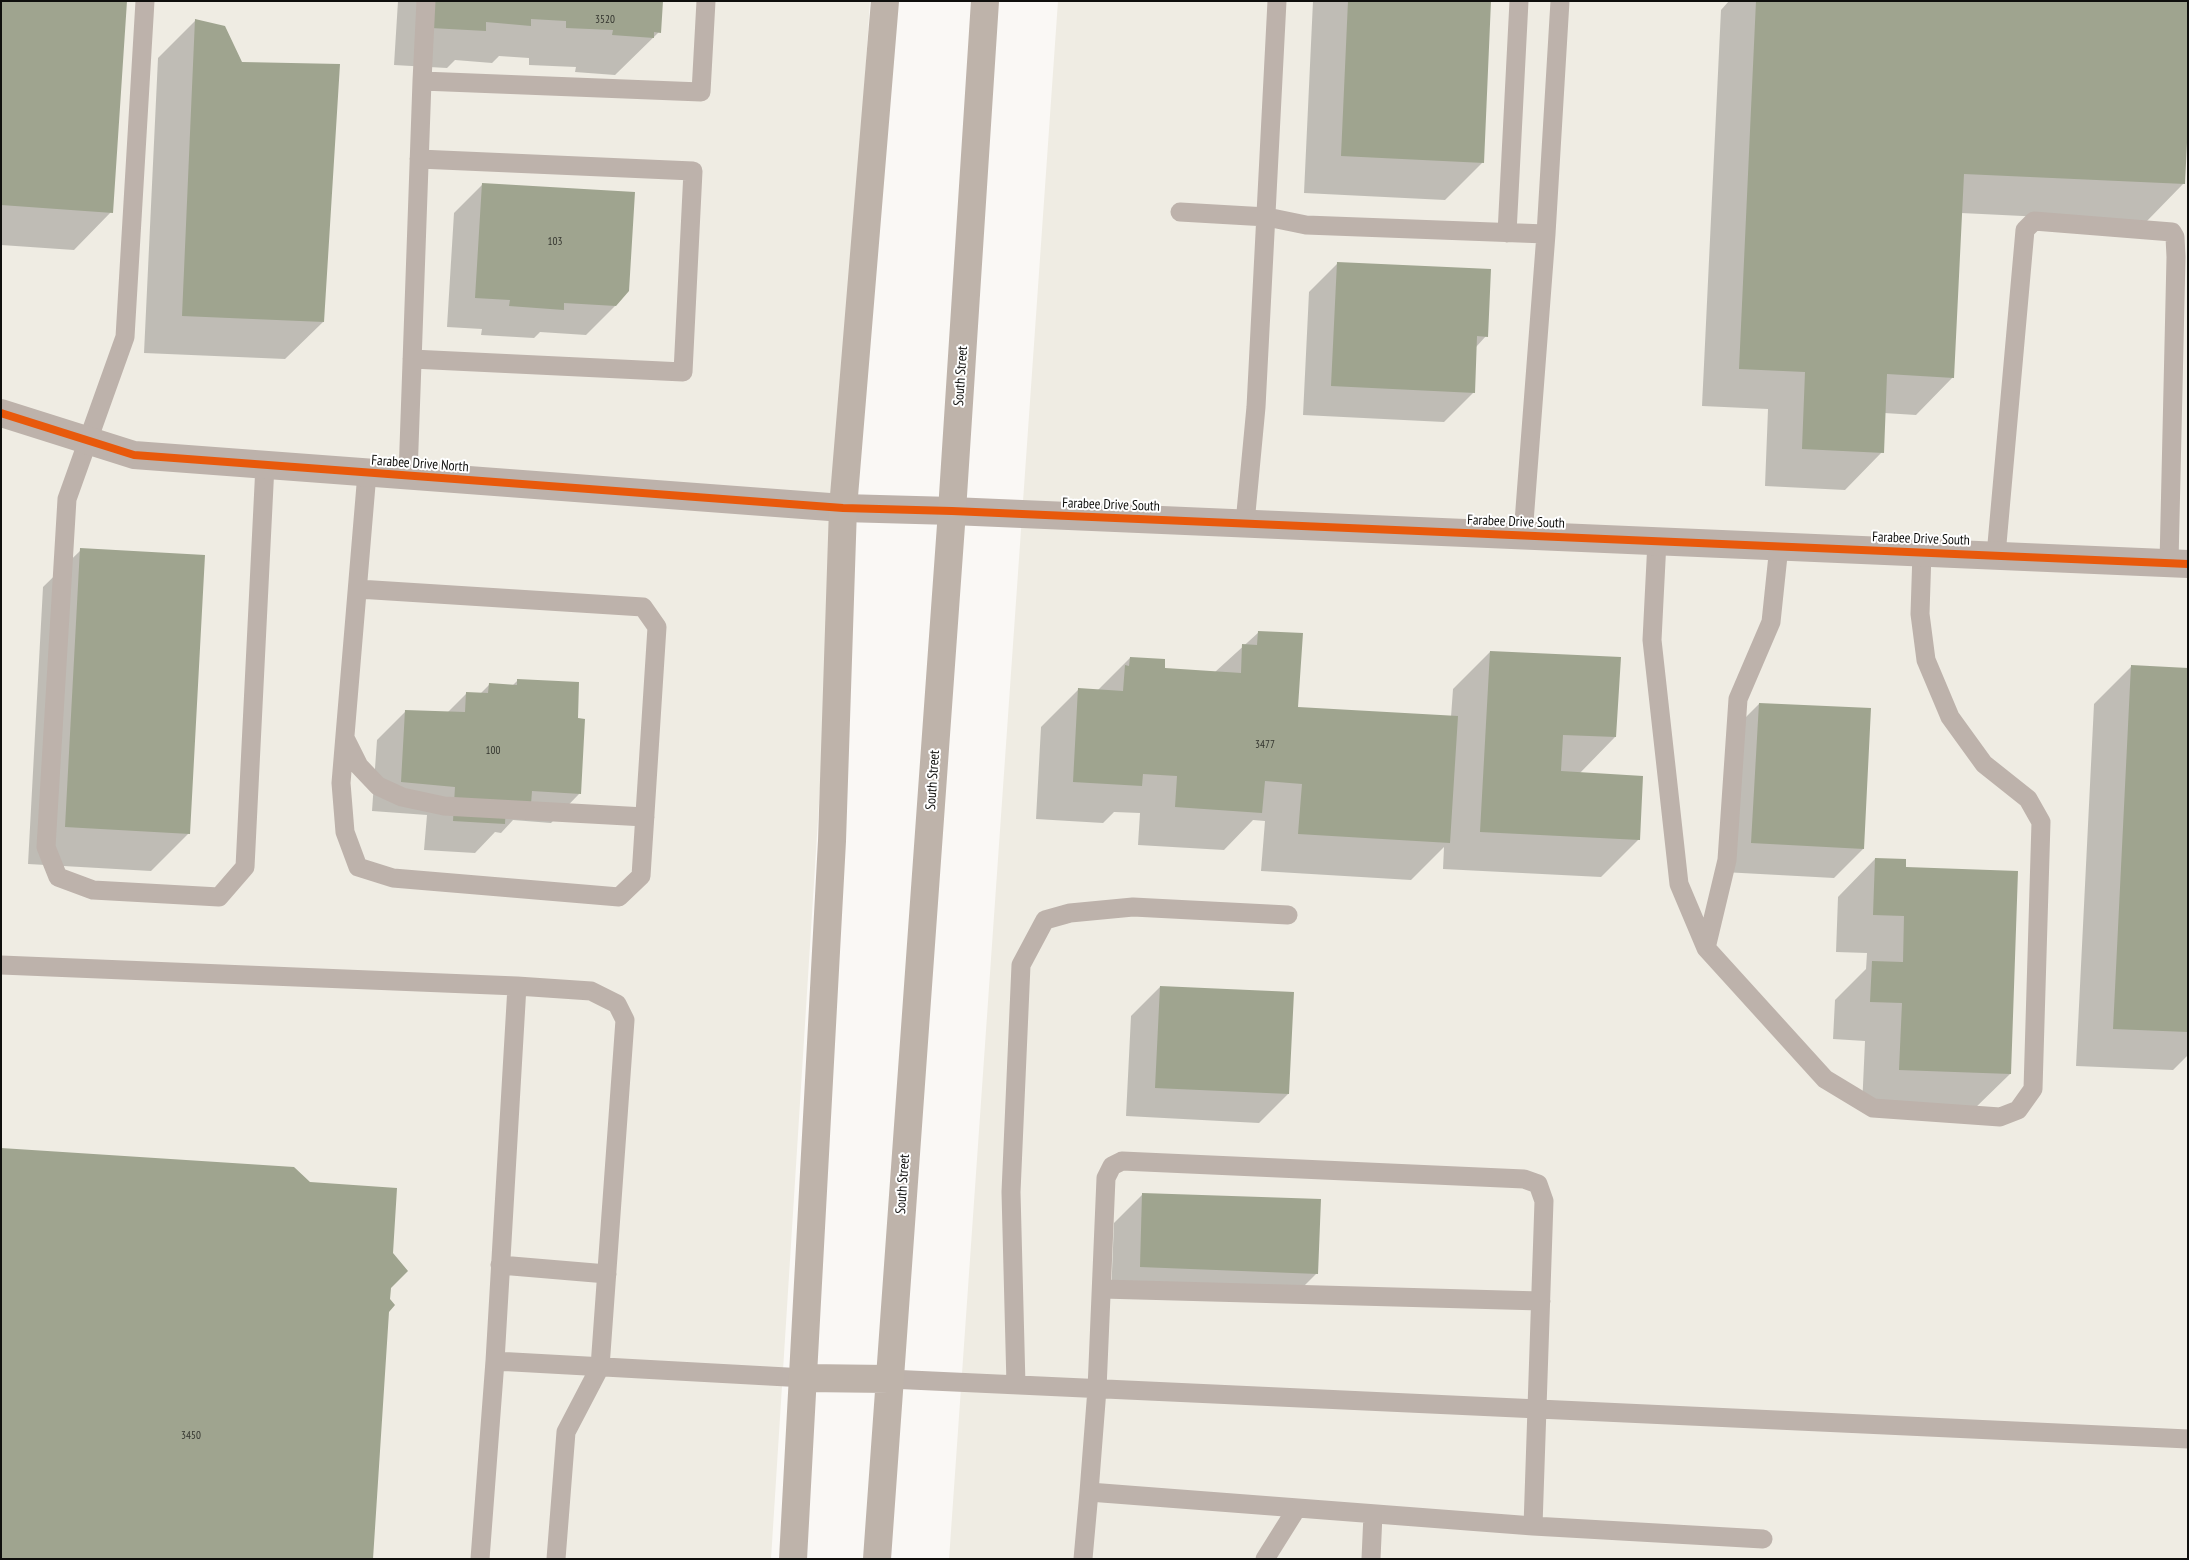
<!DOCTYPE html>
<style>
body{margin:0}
#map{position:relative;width:2189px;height:1560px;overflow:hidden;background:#faf8f5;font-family:"PT Sans Narrow",sans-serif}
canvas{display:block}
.frame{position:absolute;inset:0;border:2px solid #0f0f0d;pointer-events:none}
</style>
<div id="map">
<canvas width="2189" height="1560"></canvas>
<div class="frame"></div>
</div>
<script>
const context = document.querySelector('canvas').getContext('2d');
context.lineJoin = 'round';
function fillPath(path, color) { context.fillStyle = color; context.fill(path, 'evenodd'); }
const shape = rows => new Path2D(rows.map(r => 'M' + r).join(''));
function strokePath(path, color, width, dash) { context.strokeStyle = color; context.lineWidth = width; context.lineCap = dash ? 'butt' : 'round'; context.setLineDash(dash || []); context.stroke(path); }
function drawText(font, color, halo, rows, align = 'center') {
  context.font = font + ' "PT Sans Narrow",sans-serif'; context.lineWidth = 4; context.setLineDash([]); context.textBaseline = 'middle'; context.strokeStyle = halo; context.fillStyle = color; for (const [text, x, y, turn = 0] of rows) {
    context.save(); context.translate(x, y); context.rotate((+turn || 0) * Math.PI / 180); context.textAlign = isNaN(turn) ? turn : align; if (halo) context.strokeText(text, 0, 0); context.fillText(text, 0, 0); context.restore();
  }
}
fillPath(shape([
 [1,1,870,1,771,1559,1,1559],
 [1058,1,2188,1,2188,1559,949,1559]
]), '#efece3');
fillPath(shape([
 [1,1,111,212,74,250,1,245],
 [398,1,662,1,659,32,615,75,575,72,576,67,529,65,529,58,499,56,492,63,455,60,447,68,394,65],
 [1313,1,1490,1,1482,163,1445,200,1304,193],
 [1729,1,2188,1,2183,184,2146,222,1961,213,1953,377,1916,415,1884,413,1882,452,1845,490,1765,486,1768,409,1702,406,1721,10],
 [196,20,323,322,285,359,144,353,158,58],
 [483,184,615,306,586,335,540,332,534,338,481,335,482,329,447,327,454,213],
 [1338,263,1486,336,1476,347,1473,393,1444,422,1303,415,1309,292],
 [81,550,189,833,151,871,28,864,43,587],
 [1259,632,1297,708,1451,717,1453,689,1490,652,1615,737,1579,774,1639,839,1601,877,1443,869,1444,847,1411,880,1261,871,1265,821,1253,820,1224,850,1138,845,1140,813,1114,812,1103,823,1036,819,1041,727,1078,690,1097,691,1130,658,1163,669,1215,672],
 [2131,667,2188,669,2188,1055,2173,1070,2076,1066,2094,704],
 [518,680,576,720,579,794,551,823,513,820,501,833,495,832,475,853,424,850,427,815,372,811,377,740,406,711,447,713,467,693,480,694,489,685,512,686],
 [1759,704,1863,849,1834,878,1723,872,1730,733],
 [1875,859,1905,868,2010,1074,1972,1111,1862,1107,1865,1041,1833,1039,1835,1000,1866,969,1867,953,1836,952,1838,897],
 [1160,987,1288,1094,1259,1123,1126,1116,1131,1016],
 [1143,1194,1317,1273,1288,1302,1111,1296,1114,1223]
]), '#0003');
fillPath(shape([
 [1,1,127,1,113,213,1,205],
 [433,1,663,1,661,33,654,32,654,38,612,35,613,30,566,28,566,21,531,19,531,26,486,22,486,31,431,28],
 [1348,1,1491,1,1484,163,1341,156],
 [1756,1,2188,1,2188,122,2185,184,1964,174,1954,378,1887,374,1884,453,1802,449,1805,372,1739,369],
 [195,19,225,26,242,62,340,64,324,322,182,316],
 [482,183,635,192,629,291,616,306,564,303,564,310,509,306,510,300,475,298],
 [1337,262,1491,269,1488,337,1477,336,1475,393,1331,386],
 [80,548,205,555,190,834,65,827],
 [1258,631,1303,633,1298,707,1458,716,1450,843,1298,834,1302,784,1265,781,1262,813,1175,807,1177,776,1143,774,1142,786,1073,782,1078,688,1123,691,1125,665,1129,666,1130,657,1165,659,1165,668,1241,673,1242,644,1257,645],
 [1490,651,1621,657,1616,737,1563,735,1561,771,1643,776,1640,840,1480,832],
 [2131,665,2188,668,2188,1032,2113,1029],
 [517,679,579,682,578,718,585,719,581,794,532,791,531,804,506,802,505,824,453,821,455,787,401,782,405,710,465,712,466,692,488,693,489,683,517,685],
 [1759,703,1871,708,1864,849,1751,843],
 [1875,858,1906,859,1906,867,2018,871,2011,1074,1899,1070,1902,1003,1870,1002,1872,961,1903,962,1904,916,1873,915],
 [1160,986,1294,992,1289,1094,1155,1088],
 [1,1148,294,1167,310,1182,397,1188,393,1253,408,1271,391,1288,390,1299,395,1305,389,1312,373,1559,1,1559],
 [1142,1193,1321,1199,1318,1274,1140,1267]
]), '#9fa48f');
strokePath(shape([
 [145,1,125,337,67,499,46,847,58,877,93,890,219,897,245,867,265,465],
 [422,81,701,92,706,1],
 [1180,212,1267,217,1306,225,1546,234],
 [1507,233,1519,1],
 [412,359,683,372,693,171,419,159],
 [408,475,422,81,426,1],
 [1245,523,1256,407,1277,1],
 [1523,535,1546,234,1560,1],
 [1657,541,1652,640,1679,884,1706,948,1825,1079,1873,1108,2000,1117,2018,1110,2033,1089,2041,822,2028,799,1984,764,1950,717,1926,660,1920,614,1922,552],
 [1996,555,2025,230,2034,221,2172,232,2175,237,2176,257,2169,563],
 [358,589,643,607,657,627,641,876,619,897,393,878,358,867,345,832,341,783,367,473],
 [345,738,359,766,378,786,402,797,444,806,645,817],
 [1706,948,1727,860,1738,699,1771,622,1779,546],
 [1,965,517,986,591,991,617,1004,625,1020,600,1367,566,1432,556,1559],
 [517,986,495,1361,805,1378],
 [1122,1161,1524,1179,1538,1184,1544,1201,1533,1526,1089,1492,1097,1389,1106,1178,1112,1166,1122,1161],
 [500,1265,607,1274],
 [1102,1289,1541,1301],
 [889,1379,2188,1439],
 [1016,1385,1011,1192,1021,965,1045,920,1070,913,1133,907,1288,915],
 [1533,1526,1763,1539],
 [480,1559,495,1361],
 [1083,1559,1089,1492],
 [1265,1559,1297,1508],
 [1371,1559,1373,1514]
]), '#bdb2ab', 19);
strokePath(shape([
 [1,413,134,455,843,508,952,511,2188,564]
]), '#bdb2ab', 28);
strokePath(shape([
 [805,1378,889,1379],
 [793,1559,832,841,843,508,885,1],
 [877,1559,952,511,985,1]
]), '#beb3aa', 28);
strokePath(shape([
 [1,413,134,455,843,508,952,511,2188,564]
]), '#e8590c', 8);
drawText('11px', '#33342e', null, [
 ["3520",605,20],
 ["103",555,242],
 ["3477",1265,745],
 ["100",493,751],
 ["3450",191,1436]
]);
drawText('14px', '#0f0f0d', '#fff', [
 ["South Street",961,376,-86],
 ["Farabee Drive North",420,464,4],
 ["Farabee Drive South",1111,505,2],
 ["Farabee Drive South",1516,522,2],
 ["Farabee Drive South",1921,539,2],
 ["South Street",933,780,-86],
 ["South Street",903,1184,-86]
]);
</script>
